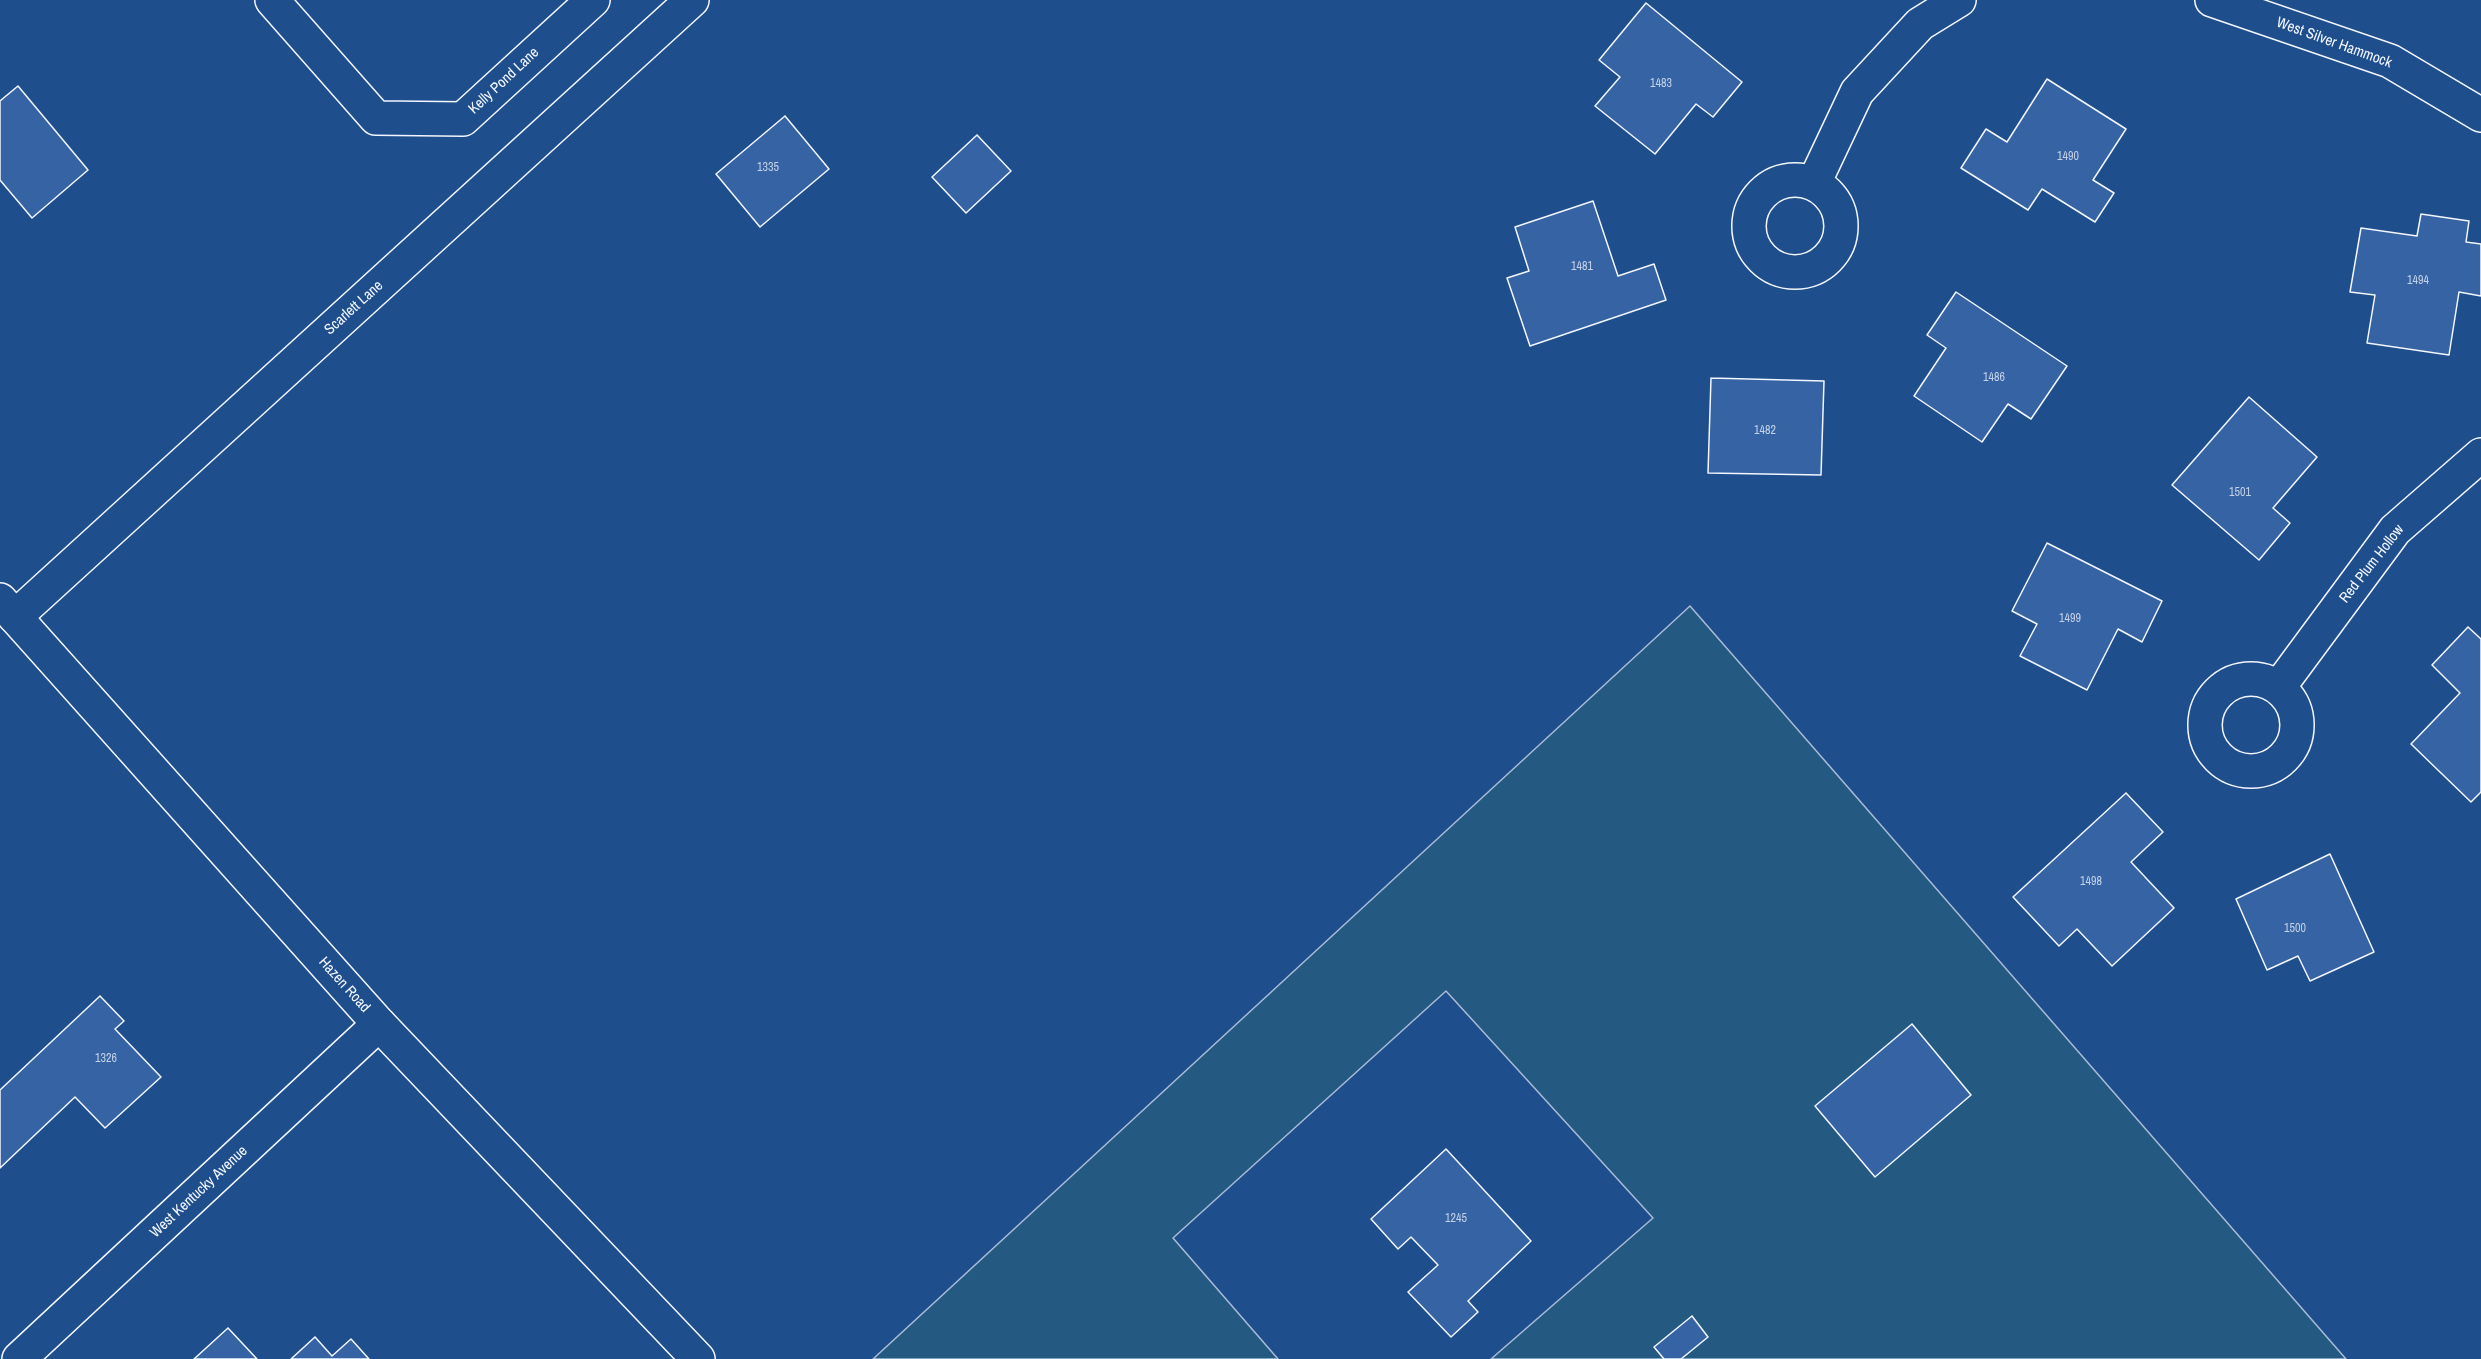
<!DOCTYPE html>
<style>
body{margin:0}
canvas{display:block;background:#1f4e8c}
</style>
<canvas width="2481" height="1359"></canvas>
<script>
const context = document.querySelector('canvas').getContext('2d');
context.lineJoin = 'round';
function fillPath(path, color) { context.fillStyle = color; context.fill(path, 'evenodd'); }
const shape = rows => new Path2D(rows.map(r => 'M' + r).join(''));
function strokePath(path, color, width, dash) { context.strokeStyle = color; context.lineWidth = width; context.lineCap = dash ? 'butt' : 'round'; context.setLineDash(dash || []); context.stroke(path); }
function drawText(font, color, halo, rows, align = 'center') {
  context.font = font + ' "Archivo Narrow",sans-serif'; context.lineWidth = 4.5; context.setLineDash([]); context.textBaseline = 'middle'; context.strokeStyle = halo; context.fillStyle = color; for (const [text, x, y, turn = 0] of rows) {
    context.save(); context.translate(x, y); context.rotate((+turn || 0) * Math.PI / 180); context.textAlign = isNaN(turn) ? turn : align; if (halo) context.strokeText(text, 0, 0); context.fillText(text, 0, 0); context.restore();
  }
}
const green = shape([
 [1690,606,2346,1359,1491,1359,1653,1218,1446,991,1173,1238,1278,1359,873,1359,1690,606]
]);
fillPath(green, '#245a82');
strokePath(green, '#a8bbd7', 1.5);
const building = shape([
 [1646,3,1742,82,1713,117,1696,104,1655,154,1595,106,1620,77,1599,60,1646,3],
 [2047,79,2126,129,2093,180,2114,193,2095,222,2042,189,2028,210,1961,168,1986,129,2007,142,2047,79],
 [18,86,88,170,32,218,0,180,0,101,18,86],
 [785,116,829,169,760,227,716,174,785,116],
 [977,135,1011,171,966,213,932,177,977,135],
 [1593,201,1618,276,1654,264,1666,300,1530,346,1507,278,1529,271,1515,227,1593,201],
 [2421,214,2469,221,2466,242,2481,244,2481,296,2459,292,2449,355,2367,343,2375,295,2350,292,2361,228,2417,236,2421,214],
 [1956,292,2067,366,2031,419,2008,404,1982,442,1914,396,1946,348,1927,335,1956,292],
 [1711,378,1824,381,1821,475,1708,473,1711,378],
 [2249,397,2317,457,2273,508,2290,523,2259,560,2172,485,2249,397],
 [2047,543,2162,601,2142,642,2118,629,2087,690,2020,656,2037,624,2012,611,2047,543],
 [2468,627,2481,639,2481,792,2471,802,2411,744,2460,693,2432,665,2468,627],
 [2126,793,2163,832,2131,862,2174,908,2112,966,2077,929,2059,946,2013,897,2126,793],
 [2330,854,2374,952,2310,981,2298,956,2267,970,2236,899,2330,854],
 [100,996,124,1021,115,1029,161,1077,105,1128,75,1097,0,1168,0,1090,100,996],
 [1912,1024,1971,1095,1875,1177,1815,1106,1912,1024],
 [1446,1149,1531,1241,1468,1301,1478,1312,1451,1337,1408,1292,1438,1265,1411,1237,1398,1249,1371,1219,1446,1149],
 [1692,1316,1708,1337,1681,1359,1664,1359,1654,1347,1692,1316],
 [228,1328,257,1359,194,1359,228,1328],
 [315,1337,332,1356,351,1339,369,1359,291,1359,315,1337]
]);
fillPath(building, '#3563a3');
strokePath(building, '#f2f6ff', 1.5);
const minor = shape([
 [272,0,376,118,463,119,593,0],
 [2212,0,2390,61,2481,115],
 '1749 226a46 46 0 1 1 92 0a46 46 0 1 1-92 0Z',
 [1814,183,1857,92,1920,24,1959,0],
 [15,617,692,0],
 '2205 725a46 46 0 1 1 92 0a46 46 0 1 1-92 0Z',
 [2279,687,2395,530,2481,455],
 [19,1359,379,1024]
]);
const tertiary = shape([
 [0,600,379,1024,698,1359]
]);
strokePath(minor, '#f2f6ff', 36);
strokePath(tertiary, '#f2f6ff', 36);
strokePath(minor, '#1f4e8c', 33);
strokePath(tertiary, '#1f4e8c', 33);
drawText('12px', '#c3d1e8', null, [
 ["1483",1661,84],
 ["1490",2068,157],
 ["1335",768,168],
 ["1481",1582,267],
 ["1494",2418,281],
 ["1486",1994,378],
 ["1482",1765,431],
 ["1501",2240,493],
 ["1499",2070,619],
 ["1498",2091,882],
 ["1500",2295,929],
 ["1326",106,1059],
 ["1245",1456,1219]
]);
drawText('15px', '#f2f6ff', '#1f4e8c', [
 ["West Silver Hammock",2334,43,20],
 ["Kelly Pond Lane",504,81,-43],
 ["Scarlett Lane",354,308,-42],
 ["Red Plum Hollow",2372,564,-52],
 ["Hazen Road",344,985,48],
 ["West Kentucky Avenue",199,1192,-43]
]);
</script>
